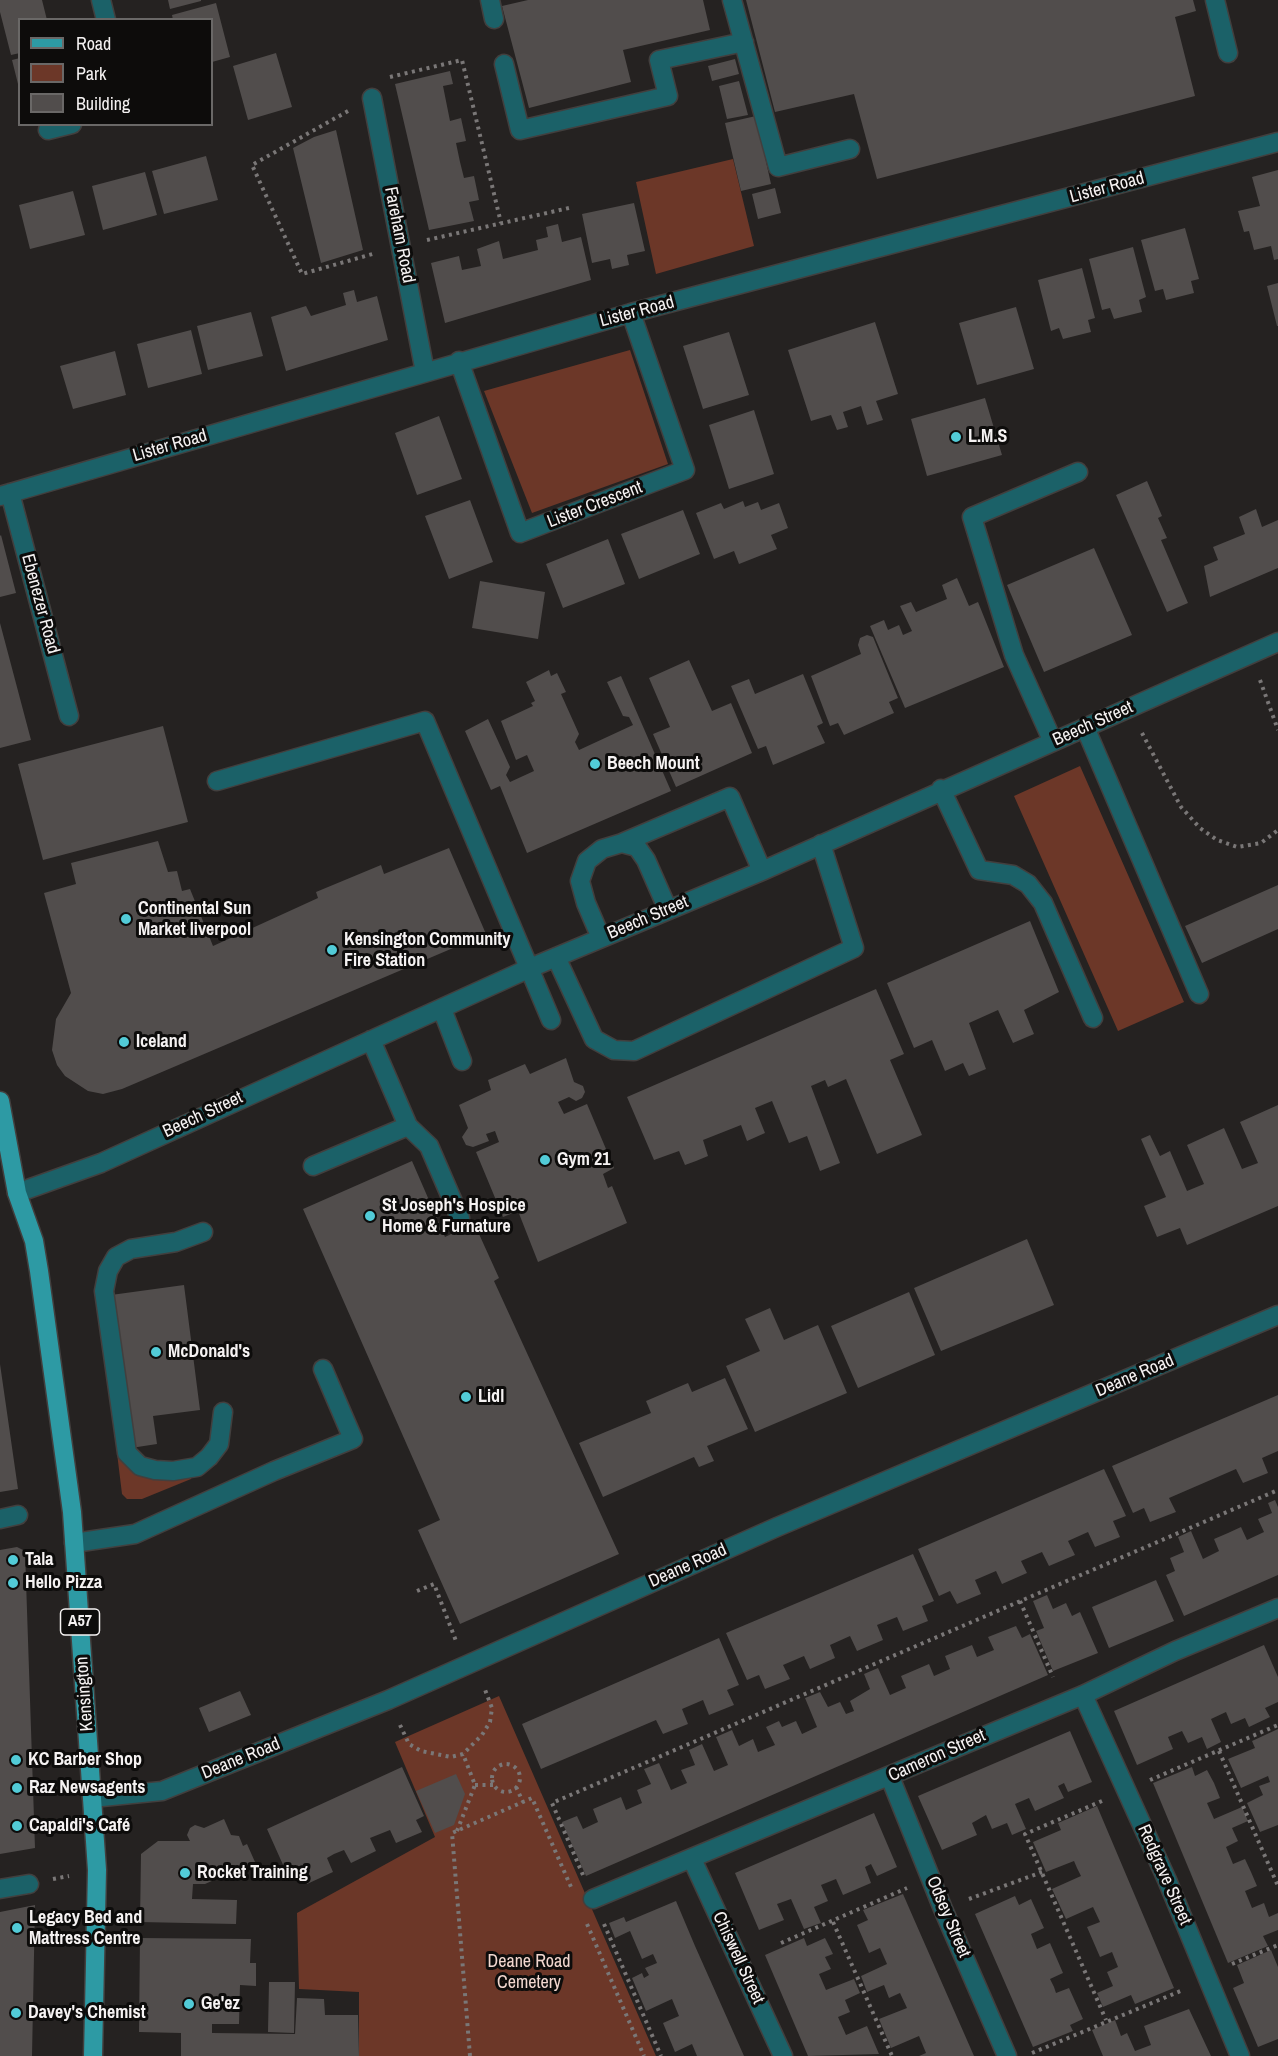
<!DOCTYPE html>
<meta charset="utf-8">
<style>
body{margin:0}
#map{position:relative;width:1278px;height:2056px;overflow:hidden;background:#252221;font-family:"Archivo Narrow",sans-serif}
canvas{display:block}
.legend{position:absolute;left:18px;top:18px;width:195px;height:108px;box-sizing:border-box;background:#0d0c0b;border:2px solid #6a6867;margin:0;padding:8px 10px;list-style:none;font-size:18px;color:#f5f2f2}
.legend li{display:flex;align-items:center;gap:12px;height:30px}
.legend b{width:30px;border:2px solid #6a6867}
</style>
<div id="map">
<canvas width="1278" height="2056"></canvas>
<ul class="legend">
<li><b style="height:8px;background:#2d9aa4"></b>Road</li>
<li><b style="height:16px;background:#6c3728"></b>Park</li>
<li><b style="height:16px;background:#514d4c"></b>Building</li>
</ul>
</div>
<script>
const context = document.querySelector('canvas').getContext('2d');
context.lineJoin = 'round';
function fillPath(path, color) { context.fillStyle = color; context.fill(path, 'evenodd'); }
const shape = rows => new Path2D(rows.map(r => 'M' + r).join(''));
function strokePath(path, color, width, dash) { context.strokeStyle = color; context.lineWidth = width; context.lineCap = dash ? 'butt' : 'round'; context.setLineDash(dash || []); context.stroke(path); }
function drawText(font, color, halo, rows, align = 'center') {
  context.font = font + ' "Archivo Narrow",sans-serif'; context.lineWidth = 6; context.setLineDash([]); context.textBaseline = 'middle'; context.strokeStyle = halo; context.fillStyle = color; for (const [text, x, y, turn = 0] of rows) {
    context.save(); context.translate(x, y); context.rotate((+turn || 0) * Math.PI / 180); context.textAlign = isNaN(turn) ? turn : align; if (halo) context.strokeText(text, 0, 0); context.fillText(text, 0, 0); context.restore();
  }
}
fillPath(shape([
 [733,159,754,246,656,274,636,182],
 [630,350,668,464,532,513,484,391],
 [1080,766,1184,1002,1118,1031,1014,796],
 [117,1453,126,1465,141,1476,152,1478,192,1476,191,1479,142,1499,127,1499,122,1494],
 [499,1696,656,2056,359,2056,359,1992,299,1989,297,1913,435,1837,395,1742]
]), '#6c3728');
fillPath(shape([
 [0,0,42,0,47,20,20,20,20,53,11,55,0,12],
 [168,0,201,0,201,1,170,9],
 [528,0,703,0,710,30,623,50,631,82,529,108,502,6],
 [746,0,1193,0,1196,11,1175,17,1195,96,877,179,854,94,775,112],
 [216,3,230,57,212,62,212,20,173,20,172,15],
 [276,53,292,107,248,120,233,66],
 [20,58,20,88,19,88,12,60],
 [735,59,739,74,712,81,708,66],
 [450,71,453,84,443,86,450,121,461,118,466,141,456,143,460,162,464,178,474,176,479,200,469,202,474,221,429,230,395,84],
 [739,81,748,115,727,119,719,86],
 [756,116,771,184,741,191,725,123],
 [336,130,363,250,321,263,293,148,314,137],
 [206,156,218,200,164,214,152,171],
 [1278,170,1278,259,1274,260,1271,246,1254,250,1249,231,1244,232,1238,211,1260,206,1252,177],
 [145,172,157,215,103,230,92,186],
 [775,188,781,213,758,219,752,194],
 [73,191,85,235,30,249,19,205],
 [634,203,645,251,627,255,629,265,612,269,610,259,592,263,582,214],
 [558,224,562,242,581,237,591,280,445,323,431,263,459,256,462,270,481,266,477,249,499,241,503,259,538,250,536,240,548,237,546,227],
 [1185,228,1199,279,1191,281,1194,293,1166,300,1163,289,1155,291,1141,240],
 [1133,247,1146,297,1139,300,1142,312,1114,319,1110,308,1102,310,1089,259],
 [1082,268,1095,318,1088,320,1091,332,1063,339,1059,328,1051,331,1038,280],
 [1278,283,1278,326,1277,326,1267,286],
 [354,290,357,302,377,296,388,340,286,371,271,317,306,306,311,316,346,305,343,293],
 [1016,307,1034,369,977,385,959,323],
 [251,312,263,356,208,370,197,326],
 [875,322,898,394,876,401,883,420,867,425,861,406,843,412,848,427,837,430,831,415,811,421,788,350],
 [191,330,202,374,148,388,137,344],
 [729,332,749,395,703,409,683,346],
 [115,351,126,395,73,409,60,366],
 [985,398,1002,455,927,476,911,419],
 [754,410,774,474,729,489,709,425],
 [439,416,462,479,417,495,395,433],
 [1147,481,1162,516,1158,518,1167,538,1161,540,1188,603,1167,612,1116,495],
 [470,500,493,562,449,579,425,516],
 [743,501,745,507,758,502,761,510,779,503,788,528,771,535,777,549,739,564,734,551,714,559,696,513,721,503,724,509],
 [1256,509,1262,527,1278,520,1278,568,1210,597,1204,566,1218,560,1213,547,1245,534,1239,517],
 [683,510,700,554,639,579,621,534],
 [1,535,16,593,0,597,0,536],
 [608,539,625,584,563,608,546,564],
 [1094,548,1132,635,1044,672,1007,585],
 [957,578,969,606,978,602,1004,667,905,708,870,626,884,620,888,630,899,625,903,635,912,631,900,606,911,602,916,612,947,599,942,585],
 [480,581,545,592,538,639,472,628],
 [0,623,31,740,0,748],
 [867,635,873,637,898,698,889,702,894,713,844,735,838,723,830,726,811,676,861,654,858,645,860,638],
 [689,660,712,711,731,703,752,753,676,787,653,734,670,727,649,678],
 [549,670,551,676,557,673,566,692,561,694,579,734,575,742,579,750,633,725,629,717,623,716,607,682,621,676,671,791,527,853,500,786,491,790,465,731,488,719,510,767,506,775,510,782,534,771,527,755,516,760,501,721,533,706,531,703,535,701,526,682],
 [803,674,823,723,817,726,825,743,773,765,766,746,758,749,731,686,749,679,755,694],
 [163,726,188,822,43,860,18,764],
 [158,841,168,872,177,871,182,891,190,889,213,946,318,898,316,892,381,865,384,874,449,848,486,934,122,1089,103,1094,88,1091,65,1076,57,1065,52,1050,56,1019,71,993,44,893,76,884,71,863],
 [1278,885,1278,929,1202,963,1185,926],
 [1030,921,1059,992,1024,1010,1034,1034,1013,1043,998,1010,969,1023,986,1069,969,1076,963,1063,945,1071,932,1040,914,1048,887,983],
 [876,989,904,1054,890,1060,922,1135,877,1154,846,1079,828,1087,825,1080,811,1086,840,1163,820,1171,807,1136,789,1143,772,1101,755,1108,765,1133,747,1141,741,1125,703,1140,708,1156,696,1161,685,1165,679,1151,654,1160,627,1097],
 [566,1058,574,1082,583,1086,585,1092,582,1098,576,1101,569,1097,558,1102,564,1114,587,1104,614,1168,603,1174,608,1188,612,1186,627,1223,538,1262,518,1211,503,1217,476,1152,499,1142,495,1131,486,1134,489,1141,473,1147,466,1145,462,1137,468,1128,459,1105,491,1090,488,1080,525,1064,530,1074],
 [1278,1105,1278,1206,1187,1245,1180,1228,1157,1237,1144,1206,1166,1197,1141,1139,1150,1135,1160,1156,1170,1151,1187,1191,1204,1184,1187,1145,1224,1128,1242,1169,1258,1163,1240,1122],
 [412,1161,445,1237,474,1223,499,1278,494,1281,619,1554,460,1624,418,1530,440,1520,303,1209],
 [1027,1239,1054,1305,941,1351,914,1288],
 [184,1285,200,1410,153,1416,157,1444,131,1448,111,1295],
 [909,1292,935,1355,858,1388,831,1326],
 [770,1308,784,1340,818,1325,847,1393,755,1432,726,1366,760,1351,745,1319],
 [0,1364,18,1489,0,1492],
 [725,1378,748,1429,707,1446,714,1461,699,1467,694,1457,603,1497,579,1443,651,1413,646,1401,688,1383,692,1392],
 [1278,1395,1278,1451,1262,1458,1268,1473,1243,1483,1236,1469,1169,1498,1176,1512,1150,1522,1144,1508,1133,1513,1112,1466],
 [1104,1469,1126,1516,1113,1521,1120,1537,1095,1547,1088,1532,1068,1541,1075,1555,1049,1566,1042,1552,1021,1561,1027,1573,1002,1584,996,1571,975,1580,981,1594,957,1604,950,1591,939,1596,918,1549],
 [1275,1500,1278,1507,1278,1575,1184,1616,1166,1575,1175,1571,1170,1558,1184,1552,1178,1537,1191,1531,1203,1559,1219,1551,1214,1539,1228,1533,1241,1527,1247,1540,1264,1532,1258,1519,1272,1513,1268,1503],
 [17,1547,25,1551,35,1848,0,1854,0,1550],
 [913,1554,934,1601,922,1606,928,1621,903,1631,897,1617,877,1625,883,1640,857,1651,850,1636,830,1645,835,1658,810,1669,804,1656,783,1665,790,1679,765,1689,759,1675,747,1680,726,1633],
 [1156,1580,1174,1621,1109,1648,1092,1607],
 [1047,1595,1053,1609,1066,1603,1072,1616,1080,1612,1098,1653,1053,1671,1036,1631,1044,1628,1033,1601],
 [1016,1626,1022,1638,1030,1634,1048,1675,586,1876,562,1822,577,1816,583,1829,598,1822,593,1809,621,1797,626,1810,642,1803,637,1790,651,1784,644,1769,659,1763,671,1790,687,1783,681,1770,695,1765,689,1750,702,1744,714,1771,728,1765,716,1737,732,1730,739,1746,753,1739,758,1752,775,1745,766,1727,779,1721,782,1727,796,1721,802,1734,817,1727,805,1698,820,1692,828,1707,840,1702,846,1714,854,1711,850,1701,870,1689,864,1674,878,1668,890,1695,906,1688,901,1676,929,1664,934,1676,950,1669,945,1656,972,1645,977,1657,994,1650,988,1637],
 [719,1638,739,1685,727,1690,734,1705,709,1715,703,1700,682,1709,688,1724,663,1734,656,1720,541,1769,522,1724],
 [1264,1645,1278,1677,1278,1702,1265,1708,1270,1717,1249,1727,1245,1718,1231,1724,1226,1712,1211,1719,1221,1742,1207,1749,1202,1737,1188,1743,1182,1731,1168,1737,1173,1749,1137,1765,1114,1711],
 [240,1691,251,1715,209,1732,199,1708],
 [1278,1729,1278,1825,1260,1832,1247,1803,1263,1795,1259,1786,1270,1782,1268,1776,1241,1788,1228,1759,1255,1748,1252,1741],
 [1070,1731,1092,1782,1068,1792,1064,1783,1058,1786,1064,1798,1035,1811,1029,1798,1015,1804,1026,1829,1012,1835,1007,1823,992,1829,986,1815,972,1823,977,1835,942,1850,918,1796],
 [402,1767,424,1816,416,1820,422,1832,396,1843,390,1830,370,1838,376,1851,351,1863,344,1850,334,1854,327,1858,333,1872,307,1884,300,1871,288,1876,267,1829],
 [1192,1767,1195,1776,1207,1770,1214,1783,1220,1798,1207,1803,1214,1819,1242,1807,1248,1821,1232,1828,1238,1841,1226,1847,1233,1864,1245,1859,1251,1872,1257,1886,1245,1891,1252,1908,1264,1903,1269,1917,1278,1913,1278,1930,1263,1936,1268,1946,1228,1963,1153,1783],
 [456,1774,465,1794,454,1825,435,1833,416,1791],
 [1097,1806,1174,1988,1135,2004,1131,1995,1103,2007,1097,1993,1113,1986,1107,1972,1118,1967,1112,1952,1100,1957,1087,1927,1100,1922,1093,1907,1066,1919,1052,1889,1081,1876,1077,1868,1074,1861,1046,1872,1033,1842,1061,1830,1058,1823],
 [874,1813,897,1867,877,1876,871,1864,865,1867,871,1883,843,1895,836,1879,821,1885,828,1901,814,1907,821,1923,804,1929,791,1899,777,1904,784,1920,759,1930,735,1873],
 [224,1819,231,1835,239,1836,243,1846,247,1844,255,1862,205,1884,193,1884,192,1899,237,1900,236,1924,140,1922,141,1854,158,1841,190,1841,187,1835,190,1828,195,1825,204,1828],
 [903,1894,913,1917,974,2056,919,2056,926,2053,919,2036,891,2048,879,2019,907,2008,900,1993,889,1998,884,1985,867,1992,861,1976,887,1964,880,1948,869,1953,857,1925,868,1920,863,1910],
 [1015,1896,1019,1905,1031,1899,1044,1928,1031,1934,1037,1949,1050,1943,1063,1973,1050,1979,1054,1987,1056,1993,1069,1988,1083,2019,1070,2025,1073,2031,1033,2047,975,1914],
 [676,1901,695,1946,744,2056,697,2056,692,2044,675,2052,663,2023,679,2016,672,1999,646,2011,632,1978,642,1973,644,1978,649,1975,645,1968,657,1963,653,1954,642,1959,630,1931,615,1938,609,1923,624,1917,626,1922],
 [35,1905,32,2056,0,2056,0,1912],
 [140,1938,251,1939,250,1963,256,1963,256,1986,240,1985,239,2024,212,2024,212,2033,295,2034,297,1998,324,1999,325,2015,358,2015,359,2056,181,2056,181,2033,139,2032],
 [804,1938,807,1946,825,1938,833,1954,825,1957,831,1969,819,1974,826,1990,854,1979,860,1993,845,2000,850,2012,838,2017,846,2035,867,2026,879,2054,808,2056,765,1955],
 [1271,1950,1278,1967,1278,2039,1258,2047,1233,1988,1244,1983,1237,1965],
 [269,1982,295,1982,294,2033,268,2032],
 [1189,2009,1211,2056,1103,2056,1092,2030,1115,2020,1121,2036,1127,2033,1135,2051,1151,2045,1144,2026]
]), '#514d4c');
const minor = shape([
 [101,0,106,20],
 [490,0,494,19],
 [732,0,778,167,850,149],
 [1215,0,1228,53],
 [504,64,520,130,668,96,659,60,744,42],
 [372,98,425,372],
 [48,130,72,124],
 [459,361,520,533,685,470,631,313],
 [10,493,69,716],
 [0,496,631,313,1278,142],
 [1085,727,1199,994],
 [1053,742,1014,655,972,517,1078,472],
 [217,781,425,721,551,1020],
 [941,789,979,870,1013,875,1028,884,1043,903,1093,1018],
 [622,843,730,797,762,871],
 [601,938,586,903,580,881,587,861,602,849,622,843,637,847,646,860,668,910],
 [556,957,594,1039,614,1050,634,1051,854,948,821,844],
 [442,1009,462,1061],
 [408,1126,429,1146,460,1218],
 [313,1166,408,1126,371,1040],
 [17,1193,101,1163,530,968,762,871,1278,642],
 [203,1232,176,1242,131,1249,116,1257,108,1271,104,1291,127,1453,140,1466,155,1470,173,1471,197,1467,209,1457,219,1444,223,1412],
 [0,1519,18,1515],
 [74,1543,135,1534,274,1471,353,1439,323,1369],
 [1083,1695,1167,1880,1240,2056],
 [890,1777,943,1909,1007,2056],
 [92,1798,162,1791,388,1700,777,1527,1278,1315],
 [692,1859,783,2056],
 [0,1889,29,1884],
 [593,1899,1083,1695,1175,1651,1278,1608]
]);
const major = shape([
 [0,1101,17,1193,34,1241,39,1271,72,1512,97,1870,93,2056]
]);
strokePath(minor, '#423f3e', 21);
strokePath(major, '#423f3e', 21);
strokePath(shape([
 [390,77,462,60,501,223],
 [348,111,252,165,302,274,376,253],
 [427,240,569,208],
 [1260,680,1278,730],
 [1142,733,1181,807,1200,828,1217,840,1237,847,1261,843,1278,830],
 [417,1591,434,1584,456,1641],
 [1020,1601,1053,1677],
 [400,1725,409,1744,421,1751,451,1757,463,1754,482,1735,490,1722,492,1708,484,1687],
 [1219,1751,1278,1886],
 '492 1778a14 14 0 1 1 28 0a14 14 0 1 1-28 0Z',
 [1150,1780,1278,1725],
 [475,1785,494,1785],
 [516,1787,523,1802],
 [1102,1801,1025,1834,1106,2020],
 [457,1831,475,1785,463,1754],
 [583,1875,552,1803,1278,1490],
 [53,1879,69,1876],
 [969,1899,1042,1872],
 [833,1922,892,2056],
 [587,1924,644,2056],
 [604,1924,661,2056],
 [781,1943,907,1888],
 [1232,1964,1278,1945],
 [1032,2053,1183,1990],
 [470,2056,452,1833,532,1798,571,1887]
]), '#7a7777', 4, [3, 4.5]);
strokePath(minor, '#1b6168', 18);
strokePath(major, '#2d9aa4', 18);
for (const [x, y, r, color] of [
 [956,437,6,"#52cbd7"],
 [595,764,6,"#52cbd7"],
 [126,919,6,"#52cbd7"],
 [332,950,6,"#52cbd7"],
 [124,1042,6,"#52cbd7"],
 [545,1160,6,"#52cbd7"],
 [370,1216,6,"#52cbd7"],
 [156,1352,6,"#52cbd7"],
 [466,1397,6,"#52cbd7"],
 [13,1560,6,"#52cbd7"],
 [13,1583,6,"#52cbd7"],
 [16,1760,6,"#52cbd7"],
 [17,1788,6,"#52cbd7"],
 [17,1826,6,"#52cbd7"],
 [185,1873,6,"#52cbd7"],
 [17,1928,6,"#52cbd7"],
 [189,2004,6,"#52cbd7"],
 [16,2013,6,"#52cbd7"]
]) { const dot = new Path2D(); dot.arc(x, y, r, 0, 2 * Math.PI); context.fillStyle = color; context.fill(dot); strokePath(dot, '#0d0c0b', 2); }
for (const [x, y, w] of [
 [80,1622,39]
]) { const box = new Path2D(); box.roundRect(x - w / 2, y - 13, w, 26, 4.5); context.fillStyle = '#0d0c0b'; context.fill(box); strokePath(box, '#f5f2f2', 1.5); }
drawText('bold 16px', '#f5f2f2', null, [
 ["A57",80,1622]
]);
drawText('18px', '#f5f2f2', '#0d0c0b', [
 ["Lister Road",1107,188,-15],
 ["Fareham Road",399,235,79],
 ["Lister Road",637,312,-15],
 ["Lister Road",170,446,-16],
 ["Lister Crescent",595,505,-21],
 ["Ebenezer Road",40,604,75],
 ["Beech Street",1093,724,-24],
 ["Beech Street",648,918,-23],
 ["Beech Street",203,1115,-25],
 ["Deane Road",1135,1376,-23],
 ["Deane Road",688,1566,-24],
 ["Kensington",85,1694,-94],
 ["Cameron Street",937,1756,-24],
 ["Deane Road",241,1759,-22],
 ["Redgrave Street",1164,1875,66],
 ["Odsey Street",948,1917,67],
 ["Chiswell Street",738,1958,65]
]);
drawText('bold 18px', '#f5f2f2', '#0d0c0b', [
 ["L.M.S",968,437],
 ["Beech Mount",607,764],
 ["Continental Sun",138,909],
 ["Market liverpool",138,930],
 ["Kensington Community",344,940],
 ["Fire Station",344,961],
 ["Iceland",136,1042],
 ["Gym 21",557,1160],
 ["St Joseph's Hospice",382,1206],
 ["Home & Furnature",382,1227],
 ["McDonald's",168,1352],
 ["Lidl",478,1397],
 ["Tala",25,1560],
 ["Hello Pizza",25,1583],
 ["KC Barber Shop",28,1760],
 ["Raz Newsagents",29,1788],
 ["Capaldi's Café",29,1826],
 ["Rocket Training",197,1873],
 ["Legacy Bed and",29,1918],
 ["Mattress Centre",29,1939],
 ["Ge'ez",201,2004],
 ["Davey's Chemist",28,2013]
], 'left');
drawText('18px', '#f2d7cf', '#0d0c0b', [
 ["Deane Road",529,1962],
 ["Cemetery",529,1983]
]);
</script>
